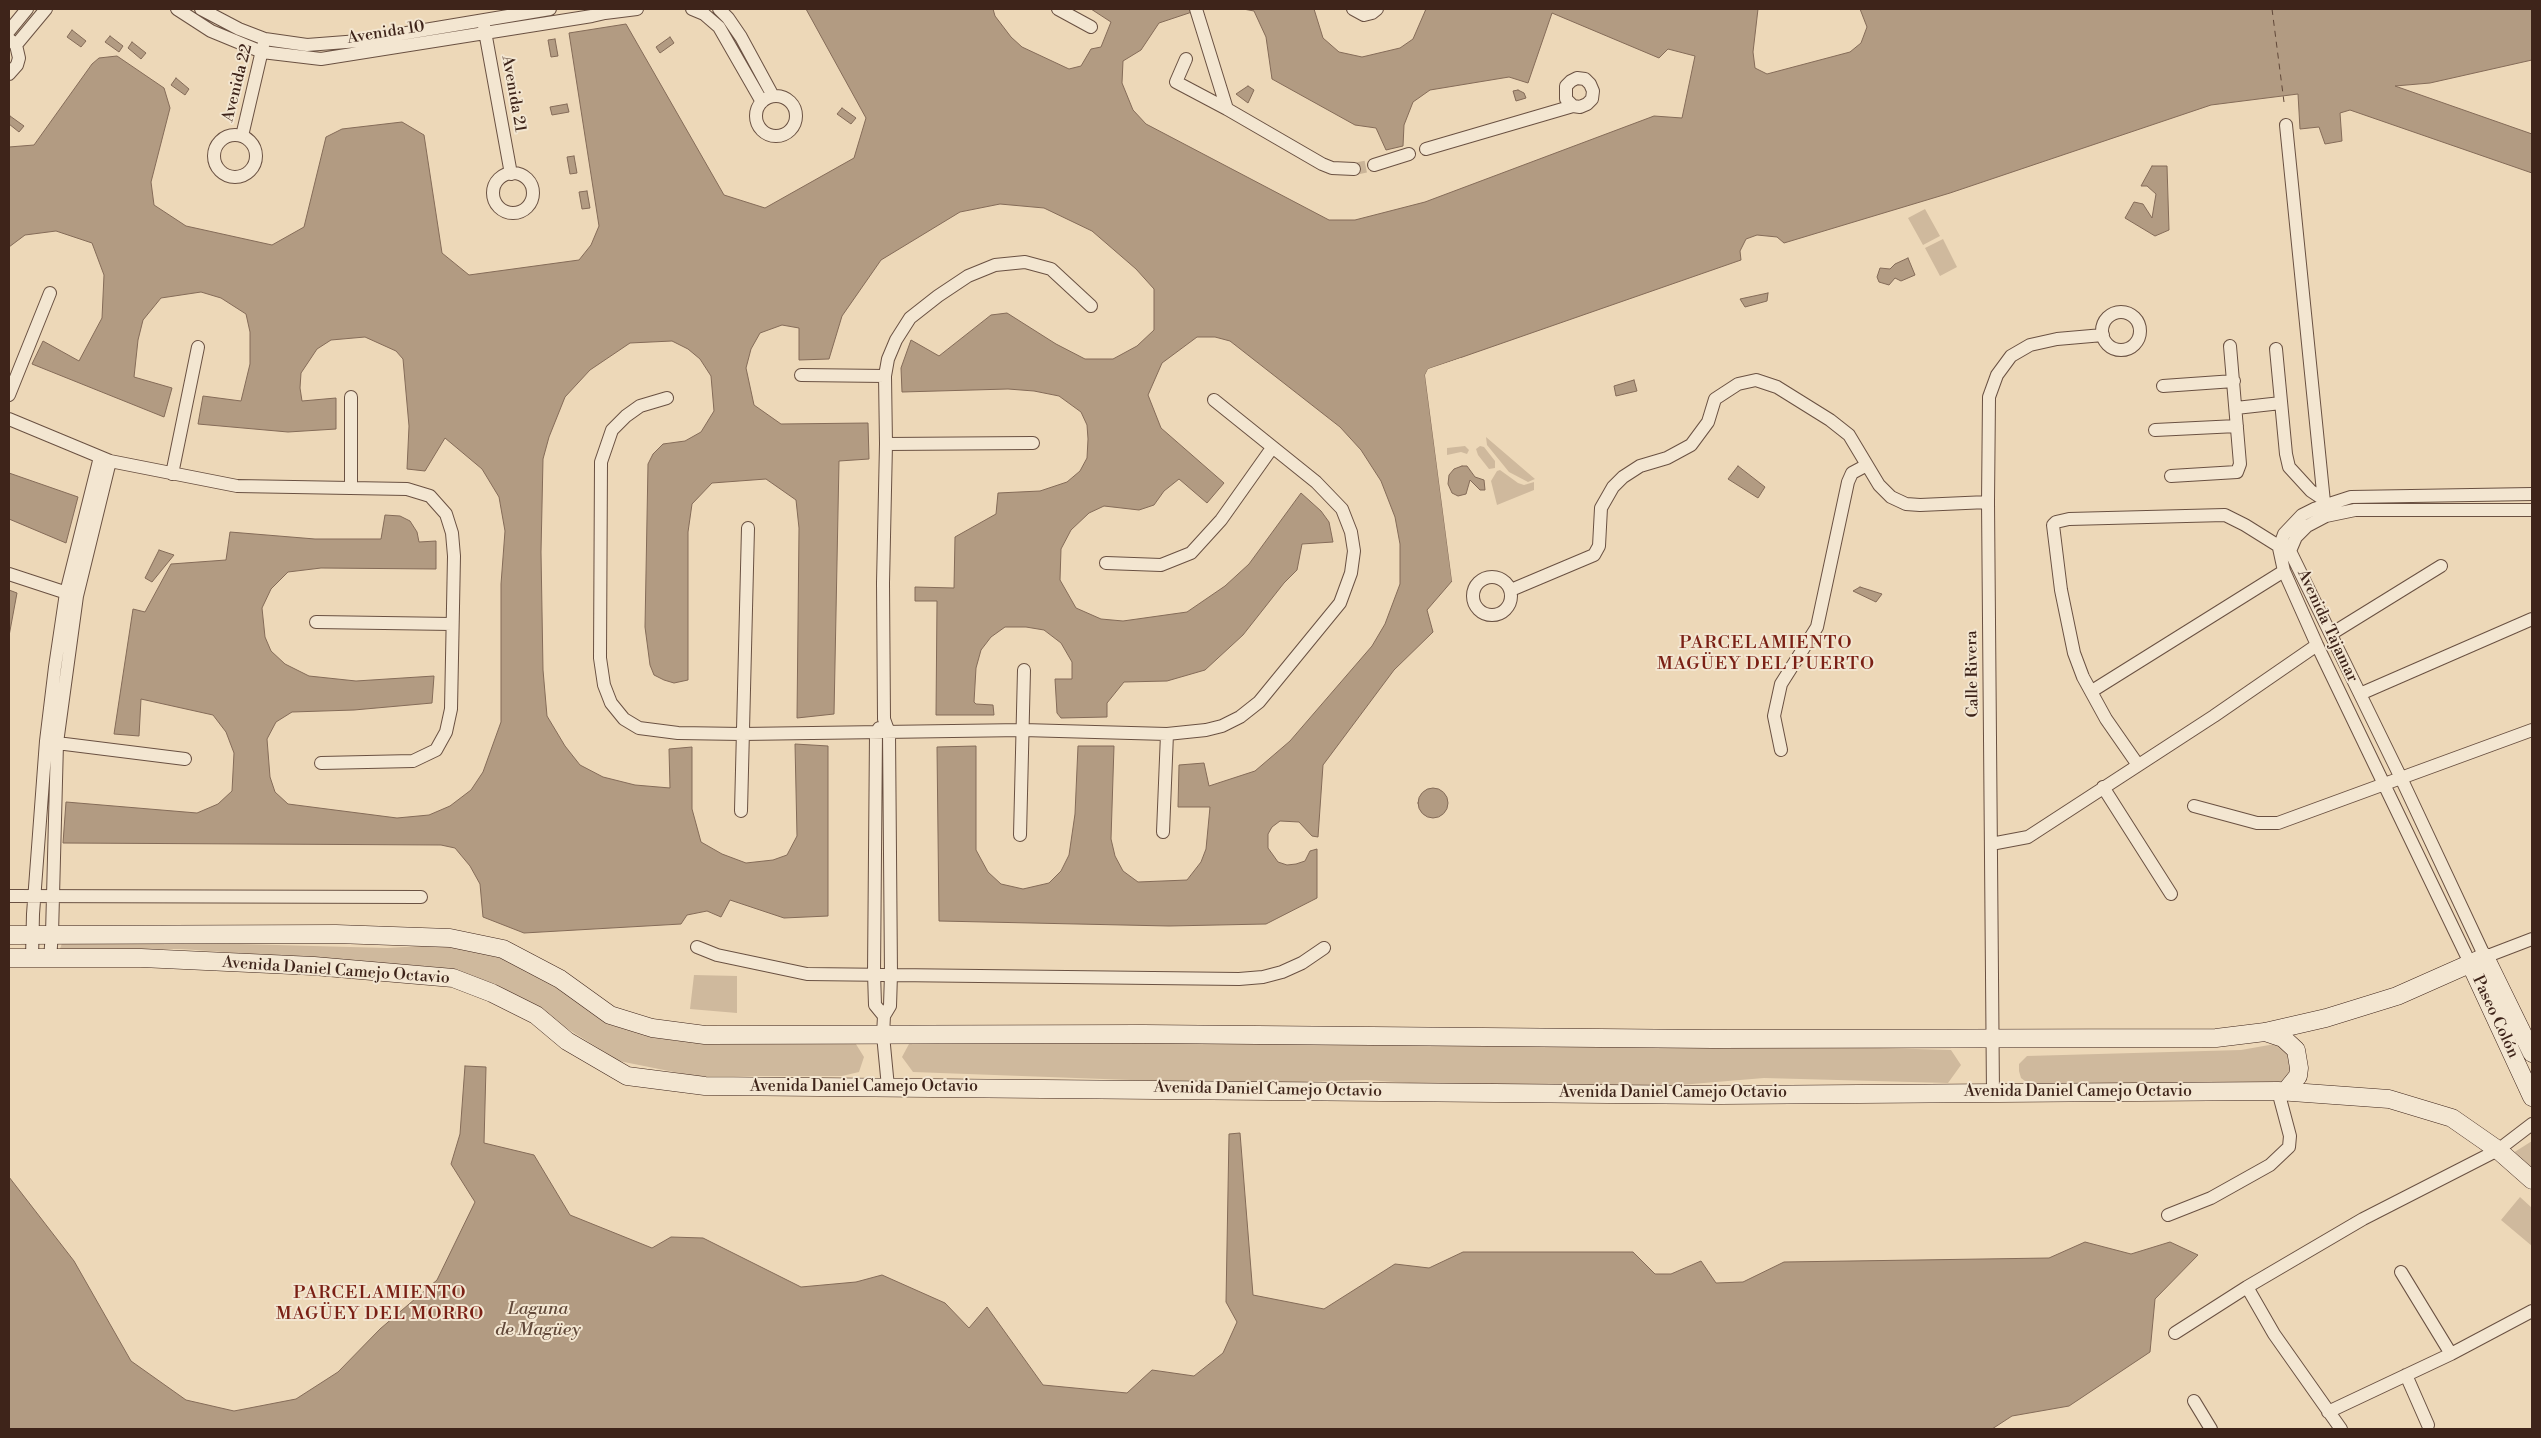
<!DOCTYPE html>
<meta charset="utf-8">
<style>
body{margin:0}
#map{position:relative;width:2541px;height:1438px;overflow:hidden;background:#edd8b8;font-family:"Libre Bodoni",serif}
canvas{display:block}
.frame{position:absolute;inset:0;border:10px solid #3e241a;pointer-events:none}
</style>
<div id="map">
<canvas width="2541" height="1438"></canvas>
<div class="frame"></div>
</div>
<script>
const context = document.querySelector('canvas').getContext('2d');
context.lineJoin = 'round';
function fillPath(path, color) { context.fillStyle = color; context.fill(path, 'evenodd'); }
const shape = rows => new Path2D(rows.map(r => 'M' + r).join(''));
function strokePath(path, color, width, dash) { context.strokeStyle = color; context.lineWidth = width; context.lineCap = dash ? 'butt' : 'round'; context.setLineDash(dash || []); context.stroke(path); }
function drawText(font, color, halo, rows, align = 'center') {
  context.font = font + ' "Libre Bodoni",serif'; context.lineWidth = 4; context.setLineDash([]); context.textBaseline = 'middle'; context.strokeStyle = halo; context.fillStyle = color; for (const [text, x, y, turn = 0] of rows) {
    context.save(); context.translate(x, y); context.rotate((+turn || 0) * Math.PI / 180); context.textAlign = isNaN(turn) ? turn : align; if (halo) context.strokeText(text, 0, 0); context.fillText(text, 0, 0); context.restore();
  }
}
fillPath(shape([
 [1925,209,1940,236,1923,245,1908,218],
 [1943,239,1957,267,1940,276,1925,248],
 [1486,437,1535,479,1528,482,1509,472,1487,445],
 [1465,446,1469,450,1467,454,1461,452,1447,455,1447,448],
 [1480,446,1484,447,1495,461,1495,468,1489,469,1478,455,1476,449],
 [1500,470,1518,483,1524,485,1534,482,1534,490,1497,505,1491,481,1497,471],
 [166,942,387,948,440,945,492,953,555,987,614,1024,675,1041,854,1041,864,1057,859,1072,842,1076,694,1076,619,1061,496,984,436,967,181,949,60,949,62,943],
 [694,975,737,976,737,1013,690,1009],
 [963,1042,1774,1045,1951,1050,1961,1065,1948,1083,1764,1078,1680,1085,1469,1087,1366,1080,1272,1083,1185,1082,913,1072,902,1057,909,1044],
 [2275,1044,2288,1047,2294,1074,2279,1084,2029,1084,2021,1078,2019,1071,2019,1064,2027,1056,2241,1050],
 [2532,1141,2532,1169,2513,1153],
 [2520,1197,2532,1208,2532,1246,2501,1220]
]), '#cfb99d');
const water = shape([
 [806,9,993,9,995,16,1011,37,1022,47,1069,69,1081,66,1091,49,1101,47,1111,22,1091,9,1201,9,1159,23,1141,50,1123,61,1122,83,1133,110,1146,124,1329,220,1355,220,1425,202,1654,116,1682,118,1695,56,1668,49,1659,58,1552,13,1528,83,1509,77,1430,90,1413,102,1404,125,1403,146,1386,150,1376,128,1355,125,1272,79,1266,37,1254,11,1243,9,1314,9,1323,38,1339,52,1362,57,1400,48,1413,39,1426,9,1758,9,1753,52,1755,68,1767,74,1850,52,1861,43,1867,27,1860,9,2532,9,2532,60,2430,83,2395,86,2532,134,2532,173,2350,110,2340,113,2342,141,2325,144,2319,127,2300,129,2298,94,2211,105,1950,193,1784,243,1777,237,1757,235,1746,239,1740,251,1741,260,1428,369,1425,375,1452,581,1427,610,1433,632,1394,670,1323,765,1318,837,1312,836,1299,822,1280,821,1272,827,1268,834,1268,848,1278,862,1287,865,1296,864,1305,861,1310,851,1317,849,1317,898,1266,924,1169,926,939,921,937,747,976,746,976,850,988,872,1001,884,1023,889,1049,883,1061,871,1069,855,1075,814,1078,746,1114,746,1111,839,1115,856,1123,871,1138,882,1187,880,1201,862,1206,849,1210,807,1178,807,1179,765,1204,763,1209,786,1255,771,1290,741,1372,646,1385,624,1400,584,1400,544,1395,517,1381,481,1361,450,1340,427,1230,341,1215,337,1197,337,1162,363,1148,395,1161,428,1224,483,1207,503,1179,479,1164,491,1154,505,1139,510,1104,506,1089,513,1071,530,1061,549,1060,580,1076,608,1101,619,1123,621,1187,612,1225,586,1249,564,1301,493,1321,511,1329,522,1333,542,1302,544,1297,570,1284,583,1243,635,1205,670,1167,681,1124,682,1107,703,1107,717,1061,718,1057,713,1055,679,1072,679,1072,662,1061,643,1044,630,1026,627,1005,627,991,637,981,650,976,668,974,702,976,704,993,705,994,715,936,715,937,601,915,601,915,587,954,588,955,537,996,514,998,493,1040,491,1067,482,1080,471,1087,458,1088,439,1087,425,1081,412,1059,396,1034,391,1008,389,902,392,901,368,911,340,939,356,991,315,1007,313,1056,344,1085,359,1113,359,1137,346,1154,330,1154,289,1136,269,1092,231,1044,208,1000,204,960,212,881,260,842,316,829,359,799,360,799,328,782,325,760,333,751,349,746,368,754,405,781,424,868,423,869,459,839,461,834,714,797,718,799,528,796,500,766,479,712,483,692,504,688,532,688,680,674,683,664,680,654,675,650,665,645,627,648,464,653,454,663,444,685,441,701,432,714,411,711,376,700,359,688,349,672,341,630,343,590,370,565,397,549,437,543,459,541,552,543,670,547,716,565,746,580,765,603,777,635,785,670,788,669,749,692,747,692,809,701,842,722,854,746,863,773,860,787,855,797,836,795,744,828,746,828,916,784,918,730,900,721,917,707,911,687,915,681,924,524,933,483,917,480,884,470,866,455,848,441,845,63,843,66,802,197,813,218,804,232,791,234,753,226,732,213,715,141,699,139,736,114,734,133,609,145,612,171,564,226,560,230,532,315,539,381,539,385,515,400,516,410,521,417,532,419,542,436,541,436,569,321,568,288,572,271,589,262,608,265,637,271,651,285,664,309,676,356,681,434,676,432,703,354,710,292,712,276,722,267,739,270,777,275,792,288,804,397,818,429,815,450,806,471,790,483,772,501,722,501,584,505,531,499,497,482,469,445,438,425,471,407,469,409,426,403,359,396,351,365,337,331,340,317,349,301,373,300,388,302,401,336,398,336,429,288,432,198,424,203,396,241,401,250,364,250,332,246,314,221,298,201,292,161,298,143,320,138,340,134,377,172,388,164,417,32,364,43,341,79,361,102,318,104,275,92,243,56,231,25,235,9,247,9,147,34,145,92,64,99,58,117,56,164,88,170,108,151,182,154,205,186,226,272,245,304,227,326,137,342,129,402,122,424,135,442,253,469,275,579,260,591,245,599,226,569,33,626,24,724,195,765,208,854,158,866,118,806,9],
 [72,30,86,41,81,47,67,37,72,30],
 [110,36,123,46,119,52,105,42,110,36],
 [670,37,674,43,660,53,656,47,670,37],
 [555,39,558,56,551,57,548,40,555,39],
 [132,42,146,53,141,59,128,48,132,42],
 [176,78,189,89,185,95,171,85,176,78],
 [1248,86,1254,90,1248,103,1236,94,1248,86],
 [1518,90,1524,93,1526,98,1516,101,1513,91,1518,90],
 [567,104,569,112,552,115,550,107,567,104],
 [842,108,856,118,851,124,837,114,842,108],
 [10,116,24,126,19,132,9,124,10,116],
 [574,156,577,173,570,174,567,157,574,156],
 [2152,166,2167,166,2169,230,2155,236,2125,218,2134,202,2143,204,2152,218,2156,194,2147,186,2141,186,2152,166],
 [587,191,590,208,582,209,579,192,587,191],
 [1908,258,1915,275,1901,281,1895,278,1889,285,1879,282,1877,277,1880,268,1890,269,1895,264,1908,258],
 [1768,293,1767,301,1745,307,1740,299,1768,293],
 [1634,380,1637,391,1616,396,1614,386,1634,380],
 [1462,466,1467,466,1475,477,1484,480,1485,490,1480,490,1470,480,1466,494,1458,496,1452,493,1448,484,1449,475,1454,469,1462,466],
 [1738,466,1765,487,1758,498,1728,479,1738,466],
 [9,473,78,497,66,543,9,519,9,473],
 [159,550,174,555,152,582,145,578,159,550],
 [1860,587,1882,594,1876,602,1853,591,1860,587],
 [9,590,17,593,9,636,9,590],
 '1418 803a15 15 0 1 1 30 0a15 15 0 1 1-30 0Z',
 [465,1066,486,1067,484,1143,534,1155,570,1215,652,1248,671,1237,703,1238,801,1287,856,1282,882,1275,945,1303,969,1328,987,1307,1043,1385,1127,1393,1152,1370,1194,1376,1223,1353,1237,1322,1226,1302,1229,1134,1240,1133,1253,1295,1324,1309,1395,1264,1429,1268,1463,1252,1633,1252,1655,1274,1671,1274,1701,1261,1716,1283,1743,1282,1784,1262,2049,1258,2085,1242,2131,1254,2170,1242,2198,1255,2155,1299,2150,1352,2069,1406,2012,1416,1992,1429,9,1429,9,1177,74,1261,131,1361,186,1400,234,1411,296,1399,338,1372,380,1329,437,1280,475,1202,451,1164,460,1134,465,1066]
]);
fillPath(water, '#b29b82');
strokePath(water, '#846b58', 1);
fillPath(shape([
 [1461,358,1462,360,1430,371,1427,376,1454,582,1452,581,1425,375,1428,369]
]), '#edd8b8');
strokePath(shape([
 [2272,9,2284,102]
]), '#614839', 1, [6, 5]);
strokePath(shape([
 [1354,169,1374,165]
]), '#cab498', 12, [12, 6]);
const minor = shape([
 [177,9,211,31,262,52,321,59,592,16,605,13,604,9],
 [201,9,239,29,265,39,307,45,359,41,550,9],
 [692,9,704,14,719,27,762,102],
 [719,9,728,18,741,37,773,96],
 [1058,9,1091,27],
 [1196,9,1227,109,1322,164,1332,168,1354,169],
 [1353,9,1364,15,1372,13,1377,9],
 [605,13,637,9],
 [484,26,511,174],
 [9,31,27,9],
 [9,39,16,45,19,58,17,65,9,74],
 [16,45,46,9],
 [1186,59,1176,82,1227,109],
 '756 116a20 20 0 1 1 40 0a20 20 0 1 1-40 0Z',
 [2286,125,2325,512],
 '214 156a21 21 0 1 1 42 0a21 21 0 1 1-42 0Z',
 [242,136,263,46],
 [1426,149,1573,106,1580,107,1587,104,1592,99,1593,91,1590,84,1585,79,1577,78,1571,81,1566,86,1566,99,1573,106],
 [1374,165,1409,154],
 '493 193a20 20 0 1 1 40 0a20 20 0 1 1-40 0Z',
 '2102 331a19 19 0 1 1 38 0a19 19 0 1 1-38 0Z',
 [2276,349,2286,454,2289,467,2311,491,2323,499],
 [801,375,885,376],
 [2163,386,2234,381],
 [9,395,50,293],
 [667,398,640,406,626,416,612,430,601,462,600,658,604,685,611,703,624,719,639,728,678,733,742,734,1023,730,1167,734,1206,730,1222,726,1240,717,1259,702,1340,603,1351,573,1354,551,1351,532,1342,509,1316,482,1214,400],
 [2236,408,2281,403],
 [9,419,110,461,237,486,407,489,430,496,446,514,452,533,454,556,451,709,446,732,436,750,413,761,321,763],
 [2155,430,2237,426],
 [886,444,1033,443],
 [172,474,198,347],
 [2171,476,2237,472,2240,464,2230,346],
 [351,488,351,397],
 [2532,510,2355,510,2326,516,2307,526,2296,537,2290,551,2401,778,2485,957,2532,939],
 [1106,563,1161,565,1191,553,1221,520,1272,448],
 [9,574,73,595],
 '1473 596a19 19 0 1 1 38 0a19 19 0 1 1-38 0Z',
 [1511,590,1594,555,1599,546,1601,508,1613,487,1623,477,1640,466,1667,458,1691,445,1708,422,1715,399,1738,384,1756,380,1777,387,1830,420,1849,435,1879,485,1891,497,1906,504,1920,505,1988,502],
 [316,622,452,624],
 [2331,634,2441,566],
 [2092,691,2284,571],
 [2360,694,2532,619],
 [879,728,876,733,874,973,875,1005,884,1016],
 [49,742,185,759],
 [1781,750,1774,716,1781,684,1817,627,1848,482,1852,473,1867,465],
 [2138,765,2106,719,2083,677,2074,653,2061,590,2053,525,2056,522,2069,519,2225,515,2245,525,2285,550],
 [2103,787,2171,894],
 [2194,806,2257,823,2278,823,2532,730],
 [741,811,748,528],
 [1163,832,1167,734],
 [1020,835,1024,670],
 [1991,844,2028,837,2214,716,2317,645],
 [9,896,421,897],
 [697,947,717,955,807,974,1239,979,1263,977,1282,972,1302,963,1324,948],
 [32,958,33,914,46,741,55,667,66,593,100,457],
 [50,958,52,934,57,743,77,596,110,461],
 [2470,963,2317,645,2284,571,2279,548,2284,534,2302,515,2314,509,2351,497,2532,494],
 [888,1087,883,1035,884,1016,890,1006,891,974,889,733,884,719,883,583,886,444,885,376,888,359,896,340,910,318,938,296,968,276,995,265,1025,262,1051,269,1091,306],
 [1993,1093,1988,502,1989,397,1997,375,2011,356,2030,345,2057,339,2103,335],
 [2168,1215,2211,1198,2270,1165,2289,1147,2290,1136,2278,1091],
 [2401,1272,2451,1354],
 [2247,1287,2274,1334,2341,1429],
 [2175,1333,2247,1287,2363,1219,2498,1150,2532,1124],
 [2406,1375,2428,1425],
 [2194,1401,2211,1429],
 [2328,1412,2451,1354,2532,1311]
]);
const secondary = shape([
 [9,935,336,934,450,938,503,949,560,979,610,1015,652,1028,705,1035,1143,1034,1713,1039,2216,1038,2265,1032,2326,1018,2397,996,2485,957,2532,1053],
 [9,958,141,958,314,966,453,978,492,993,536,1015,567,1041,627,1076,705,1086,1720,1095,2278,1091,2389,1099,2452,1118,2498,1150,2532,1180],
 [2470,963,2532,1097],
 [2265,1032,2283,1038,2296,1050,2299,1068,2298,1076,2285,1092]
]);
strokePath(minor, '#6a5142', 14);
strokePath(secondary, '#3e241a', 19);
strokePath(minor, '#f3e6d1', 12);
strokePath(secondary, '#f3e6d1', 18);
drawText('16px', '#3e241a', '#f3e6d1', [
 ["Avenida 10",386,33,-9],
 ["Avenida 22",238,83,-76],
 ["Avenida 21",513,94,80],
 ["Avenida Tajamar",2327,626,65],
 ["Calle Rivera",1973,674,-91],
 ["Avenida Daniel Camejo Octavio",336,971,4],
 ["Paseo Colón",2495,1017,65],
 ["Avenida Daniel Camejo Octavio",864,1087],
 ["Avenida Daniel Camejo Octavio",1268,1090,1],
 ["Avenida Daniel Camejo Octavio",2078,1092],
 ["Avenida Daniel Camejo Octavio",1673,1093]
]);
context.letterSpacing = '1px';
drawText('18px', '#7a1f14', '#f3e6d1', [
 ["PARCELAMIENTO",1766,644],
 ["MAGÜEY DEL PUERTO",1766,665],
 ["PARCELAMIENTO",380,1294],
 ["MAGÜEY DEL MORRO",380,1315]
]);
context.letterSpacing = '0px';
drawText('italic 18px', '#614839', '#f3e6d1', [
 ["Laguna",538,1310],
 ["de Magüey",538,1331]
]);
</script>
